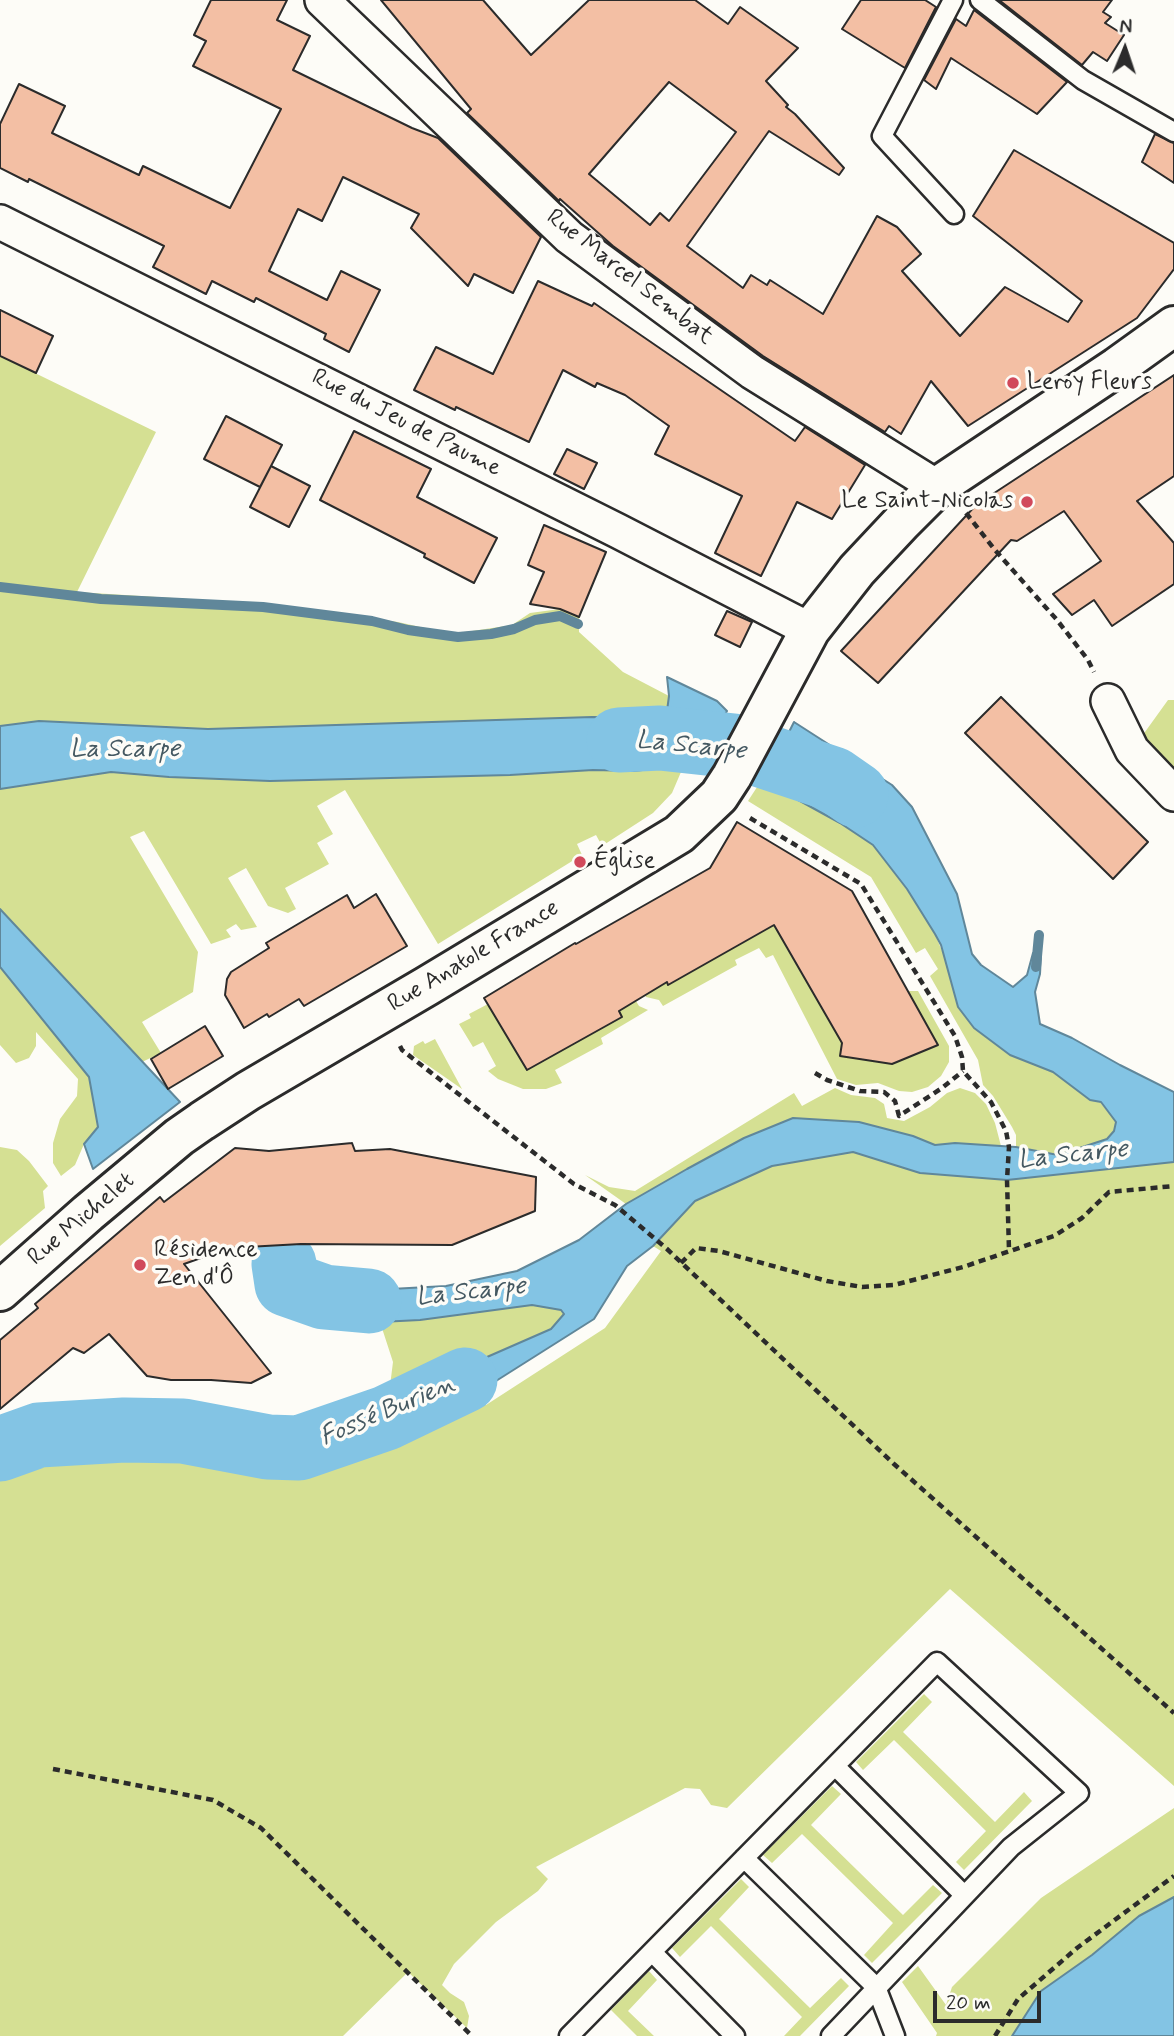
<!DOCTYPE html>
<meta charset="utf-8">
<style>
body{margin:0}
#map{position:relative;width:1174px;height:2036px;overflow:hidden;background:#fdfcf7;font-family:Mynerve,sans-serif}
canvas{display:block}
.north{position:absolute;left:1090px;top:14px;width:70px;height:70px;-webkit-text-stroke:5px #fdfcf7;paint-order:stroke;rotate:2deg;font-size:19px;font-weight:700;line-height:28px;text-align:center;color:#2b2b2b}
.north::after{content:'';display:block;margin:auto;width:24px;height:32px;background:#2b2b2b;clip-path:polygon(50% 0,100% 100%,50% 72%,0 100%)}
.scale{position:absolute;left:933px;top:1991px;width:108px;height:32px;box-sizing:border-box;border:4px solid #2b2b2b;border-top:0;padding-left:9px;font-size:21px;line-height:24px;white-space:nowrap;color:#2b2b2b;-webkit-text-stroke:5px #fdfcf7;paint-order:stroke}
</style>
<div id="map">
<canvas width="1174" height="2036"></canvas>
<div class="north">N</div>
<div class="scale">20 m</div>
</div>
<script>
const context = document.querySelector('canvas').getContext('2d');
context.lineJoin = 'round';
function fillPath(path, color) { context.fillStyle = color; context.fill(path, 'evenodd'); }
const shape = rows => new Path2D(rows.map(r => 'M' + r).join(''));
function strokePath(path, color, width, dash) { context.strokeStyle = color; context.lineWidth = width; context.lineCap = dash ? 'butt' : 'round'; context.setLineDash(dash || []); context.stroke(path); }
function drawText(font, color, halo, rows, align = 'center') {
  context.font = font + ' Mynerve,sans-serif'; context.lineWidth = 7; context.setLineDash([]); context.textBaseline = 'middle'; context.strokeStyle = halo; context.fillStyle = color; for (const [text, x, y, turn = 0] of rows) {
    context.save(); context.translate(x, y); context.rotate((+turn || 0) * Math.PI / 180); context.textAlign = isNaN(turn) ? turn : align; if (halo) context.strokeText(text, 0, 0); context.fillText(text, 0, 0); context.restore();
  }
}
fillPath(shape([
 [0,356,156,432,77,592,269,604,398,622,452,634,512,625,530,613,560,609,579,617,579,632,623,672,669,696,667,718,592,717,208,729,39,721,0,726],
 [1168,700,1174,700,1174,794,1132,750],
 [684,765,672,793,653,813,602,846,596,835,577,844,582,855,438,944,345,790,317,806,333,834,317,843,329,864,285,888,296,909,288,913,268,906,246,868,228,878,257,927,241,930,236,924,226,930,231,937,211,944,144,831,130,837,198,952,193,992,142,1022,161,1053,142,1062,0,909,0,789,111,772,169,777,510,775,593,770,634,771],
 [759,784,780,790,840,823,873,845,907,890,935,934,974,1028,1010,1054,1054,1072,1090,1100,1100,1102,1116,1122,1114,1131,1107,1139,1058,1155,1016,1147,1016,1135,1012,1127,993,1096,983,1085,978,1060,930,976,938,969,925,948,916,953,871,877,748,801],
 [763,915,801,939,786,947,842,1043,840,1056,886,1063,906,1058,938,1045,908,991,918,991,949,1046,949,1062,941,1076,928,1087,912,1092,899,1091,878,1083,856,1085,837,1079,773,955,766,958,759,948,735,960,737,965,663,1006,659,1000,646,997,641,987,662,974,669,984,743,943],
 [0,967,89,1077,98,1127,84,1144,75,1165,61,1176,53,1163,53,1143,60,1119,77,1096,78,1079,36,1032,36,1046,29,1058,16,1063,0,1045],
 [636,1001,639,1006,648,1010,601,1038,603,1044,555,1070,562,1083,546,1089,523,1089,498,1079,488,1071,496,1066,483,1042,473,1047,459,1024,471,1018,469,1014,488,1004,527,1070,621,1017,618,1011],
 [435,1039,462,1089,413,1055,414,1046,423,1041,425,1044],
 [835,1088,851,1095,875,1098,884,1104,887,1118,904,1121,930,1107,947,1093,960,1088,975,1093,986,1104,995,1123,1001,1146,955,1143,935,1145,913,1136,793,1118,744,1138,626,1204,585,1175,609,1187,635,1191,794,1093,802,1106],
 [0,1147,17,1150,29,1161,48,1186,43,1191,45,1208,0,1246],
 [853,1152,1007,1180,1174,1162,1174,1786,950,1589,727,1808,711,1805,700,1789,685,1788,536,1867,548,1879,538,1891,496,1922,454,1964,442,1985,450,1993,464,2002,469,2016,467,2028,408,1972,343,2036,0,2036,0,1458,35,1442,142,1438,275,1456,332,1456,388,1434,430,1410,477,1393,486,1405,605,1328,661,1251,653,1246,695,1201,772,1166],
 [532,1305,561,1310,564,1315,551,1329,471,1364,386,1418,393,1362,380,1322,420,1320],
 [924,1694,932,1702,903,1732,995,1822,1024,1792,1032,1801,964,1870,956,1862,986,1831,894,1740,863,1770,856,1762],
 [832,1786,841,1794,811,1825,903,1915,933,1885,942,1893,872,1963,864,1955,893,1923,802,1834,772,1863,763,1855],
 [1174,1808,1174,1897,1139,1916,1092,1955,1041,1991,1012,2036,936,2036,937,2033,902,1982,918,1966,946,2005,952,1987,1041,1898],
 [741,1879,749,1887,719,1919,810,2008,841,1978,849,1986,800,2036,784,2036,802,2017,711,1926,680,1957,672,1948],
 [649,1971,657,1980,628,2011,654,2036,637,2036,611,2010]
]), '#d5e093');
const water = shape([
 [667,677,717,701,727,711,696,766,684,765,634,771,593,770,510,775,270,781,169,777,111,772,0,789,0,726,39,721,208,729,592,717,666,718,669,696,667,677],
 [794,722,892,785,912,807,957,894,972,954,981,965,1013,987,1027,975,1033,953,1041,955,1040,974,1035,992,1040,1024,1072,1038,1120,1065,1174,1092,1174,1162,1007,1180,920,1173,853,1152,772,1166,695,1201,653,1246,627,1266,594,1319,477,1393,430,1410,388,1434,332,1456,275,1456,142,1438,35,1442,0,1458,0,1441,37,1429,183,1431,268,1447,299,1448,386,1418,471,1364,551,1329,564,1314,561,1310,532,1305,420,1320,380,1322,333,1319,313,1316,289,1308,271,1296,273,1278,326,1281,354,1291,446,1286,517,1271,579,1240,626,1204,687,1169,744,1138,793,1118,859,1122,913,1136,935,1145,955,1143,1016,1147,1058,1155,1107,1139,1114,1131,1116,1122,1101,1102,1090,1100,1053,1072,1010,1055,974,1028,958,1007,941,945,935,934,907,889,873,845,840,823,780,790,759,784,775,760,794,722],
 [0,909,180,1102,93,1169,84,1144,98,1127,89,1077,0,967,0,909],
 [1174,1897,1174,2036,1012,2036,1041,1991,1092,1955,1139,1916,1174,1897]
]);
fillPath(water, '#83c4e4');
strokePath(water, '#60879a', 2);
strokePath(shape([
 [0,587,101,599,263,607,372,621,408,630,458,637,491,634,514,629,535,620,560,616,578,624],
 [1036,967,1039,935]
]), '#60879a', 10);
strokePath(shape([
 [619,740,660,738,734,746,833,779,856,795],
 [284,1264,287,1284,324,1297,369,1301],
 [0,1449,39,1435,124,1430,183,1431,268,1447,299,1448,386,1418,465,1380]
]), '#83c4e4', 65);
const building = shape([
 [211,0,287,0,277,20,310,36,293,70,412,128,438,138,541,237,513,293,474,274,468,286,411,228,419,214,343,177,322,221,298,209,269,271,327,300,341,271,380,290,349,352,324,339,326,334,256,298,254,302,212,281,206,294,153,267,164,246,29,179,28,182,0,168,0,124,19,84,65,106,52,133,139,175,143,166,230,208,281,109,193,66,206,41,194,35,211,0],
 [381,0,483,0,531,55,589,0,695,0,728,24,740,7,798,48,766,81,788,105,786,107,795,114,844,168,839,175,769,131,687,246,743,288,751,275,767,285,770,280,823,314,877,216,897,227,921,254,902,271,960,336,1005,287,1068,322,1082,301,973,216,1014,150,1174,243,1174,269,1137,318,968,426,931,381,901,434,889,426,885,432,763,356,613,246,560,199,559,201,467,113,471,109,381,0],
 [669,82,736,132,669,221,660,213,650,225,589,174,669,82],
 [861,0,925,0,936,7,905,68,842,29,861,0],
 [999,0,1112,0,1103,12,1111,17,1105,23,1124,35,1107,61,1093,52,1082,65,999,0],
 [974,10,1067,82,1037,114,951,58,936,89,924,80,956,19,966,26,974,10],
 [1155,134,1174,143,1174,183,1142,162,1155,134],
 [538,281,592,306,594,303,795,441,805,427,865,465,832,519,797,502,761,576,715,553,742,496,655,454,669,426,625,395,597,383,595,387,563,370,529,442,456,407,455,410,414,390,436,347,493,374,538,281],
 [0,310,53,336,36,373,0,356,0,310],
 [1174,375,1174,476,1137,501,1174,543,1174,584,1112,626,1094,600,1072,615,1053,594,1101,561,1064,511,1017,541,1011,540,878,683,841,651,976,505,1174,375],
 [226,416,282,445,260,487,204,459,226,416],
 [354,431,431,469,417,497,497,538,474,583,424,557,425,554,320,500,354,431],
 [567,449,597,463,584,489,554,474,567,449],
 [271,466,310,486,289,527,250,507,271,466],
 [544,525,606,552,579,617,560,609,530,604,544,572,528,565,544,525],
 [727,611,752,622,740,647,715,635,727,611],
 [1001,697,1148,842,1113,879,965,733,1001,697],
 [737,822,852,891,938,1045,892,1064,840,1056,842,1043,774,925,668,985,667,982,619,1011,622,1017,527,1070,484,998,575,943,576,944,710,868,737,822],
 [376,894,407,946,304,1006,299,999,269,1017,267,1014,244,1028,225,995,227,979,231,972,269,948,266,943,347,895,354,908,376,894],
 [205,1026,223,1056,168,1089,151,1059,205,1026],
 [352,1143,355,1151,390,1149,536,1177,535,1211,452,1245,301,1244,229,1248,184,1264,271,1373,251,1383,211,1380,171,1380,147,1376,109,1334,84,1353,73,1348,0,1409,0,1340,38,1308,35,1304,160,1197,164,1202,235,1148,269,1151,352,1143]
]);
fillPath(building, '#f3bfa4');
strokePath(building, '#2b2b2b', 2);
const lane = shape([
 [953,0,882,136,954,214],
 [980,0,1083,80,1174,132],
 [835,1766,964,1895],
 [744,1858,876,1987,895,2036],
 [652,1952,735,2036],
 [569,2036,937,1662,1079,1793,1011,1847,831,2036]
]);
const street = shape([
 [322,0,569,237,752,372,937,487],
 [0,222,618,531,810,630],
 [1108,701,1132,750,1174,794]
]);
const secondary = shape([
 [0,1291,88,1213,179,1137,202,1121,248,1091,427,986,679,834,719,796,732,776,810,630,857,570,902,522,937,487,1117,367,1174,326]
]);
strokePath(lane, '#2b2b2b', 23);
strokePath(street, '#2b2b2b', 38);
strokePath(secondary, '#2b2b2b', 44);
strokePath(shape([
 [966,513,995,550,1057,620,1088,660,1094,672],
 [750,818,861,884,955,1036,962,1057,963,1071,991,1102,1006,1131,1009,1147,1007,1180,1009,1250],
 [400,1046,402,1050,574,1184,615,1205,667,1249,894,1464,1174,1713],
 [815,1073,827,1080,860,1091,884,1092,895,1101,899,1116,942,1088,963,1071],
 [681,1263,696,1248,719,1251,827,1281,862,1287,894,1285,963,1267,1054,1236,1082,1218,1109,1192,1174,1186],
 [53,1769,213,1800,261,1828,472,2036],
 [995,2036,1018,1999,1077,1948,1174,1876]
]), '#2b2b2b', 4.5, [7, 5]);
strokePath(lane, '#fdfcf7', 18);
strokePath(street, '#fdfcf7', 33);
strokePath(secondary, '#fdfcf7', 38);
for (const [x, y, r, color] of [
 [1013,383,7,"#d1495b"],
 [1027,502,7,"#d1495b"],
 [580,862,7,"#d1495b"],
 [140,1265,7,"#d1495b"]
]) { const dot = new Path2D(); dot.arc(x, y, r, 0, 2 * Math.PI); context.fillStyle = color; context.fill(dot); strokePath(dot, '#fdfcf7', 2.5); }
drawText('24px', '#2b2b2b', '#fdfcf7', [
 ["Rue Marcel Sembat",629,278,38],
 ["Rue du Jeu de Paume",406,424,27],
 ["Rue Anatole France",474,957,-31],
 ["Rue Michelet",82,1220,-40]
]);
drawText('24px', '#2b2b2b', '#fdfcf7', [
 ["Leroy Fleurs",1027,383],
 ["Le Saint-Nicolas",1013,502,"right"],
 ["Église",594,862],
 ["Résidence",154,1251],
 ["Zen d'Ô",154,1279]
], 'left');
drawText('italic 26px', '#455962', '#fdfcf7', [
 ["La Scarpe",691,747,6],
 ["La Scarpe",125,751],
 ["La Scarpe",1073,1156,-6],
 ["La Scarpe",471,1293,-6],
 ["Fossé Burien",388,1412,-23]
]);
</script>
